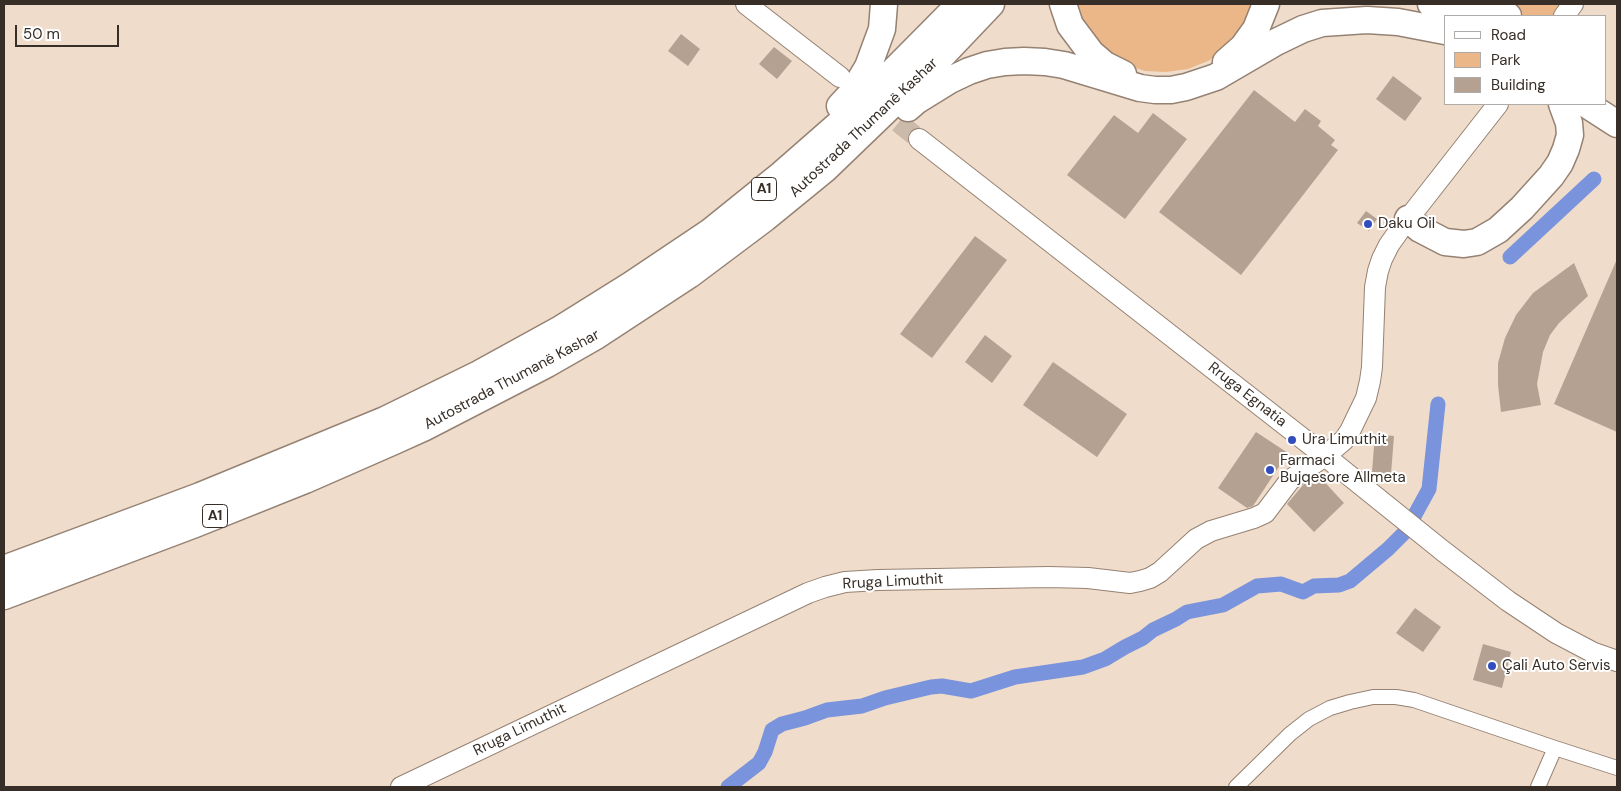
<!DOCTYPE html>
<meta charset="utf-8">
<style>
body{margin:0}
#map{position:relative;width:1621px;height:791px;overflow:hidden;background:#f0dccb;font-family:"DM Sans",sans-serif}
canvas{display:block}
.frame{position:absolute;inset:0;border:5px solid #362e27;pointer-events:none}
.legend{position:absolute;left:1444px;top:15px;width:162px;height:90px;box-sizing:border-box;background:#fff;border:1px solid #afaba9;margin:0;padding:6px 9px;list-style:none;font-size:15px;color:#362e27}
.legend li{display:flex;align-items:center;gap:10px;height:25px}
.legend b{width:25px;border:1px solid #afaba9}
.scale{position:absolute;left:15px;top:25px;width:104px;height:22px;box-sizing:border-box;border:2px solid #362e27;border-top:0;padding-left:6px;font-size:15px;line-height:18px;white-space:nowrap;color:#362e27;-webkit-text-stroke:4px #fff;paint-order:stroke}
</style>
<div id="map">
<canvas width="1621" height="791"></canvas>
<div class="frame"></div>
<ul class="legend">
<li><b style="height:6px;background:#fff"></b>Road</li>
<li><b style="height:14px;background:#ecb788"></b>Park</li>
<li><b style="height:14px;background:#b5a191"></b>Building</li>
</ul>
<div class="scale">50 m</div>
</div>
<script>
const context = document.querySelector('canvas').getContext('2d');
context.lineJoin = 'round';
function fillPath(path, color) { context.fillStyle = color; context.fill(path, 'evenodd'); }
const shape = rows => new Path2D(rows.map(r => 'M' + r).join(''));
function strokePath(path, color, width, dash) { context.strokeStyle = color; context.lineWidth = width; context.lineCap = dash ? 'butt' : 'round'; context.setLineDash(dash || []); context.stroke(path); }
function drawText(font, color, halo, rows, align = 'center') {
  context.font = font + ' "DM Sans",sans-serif'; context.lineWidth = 4; context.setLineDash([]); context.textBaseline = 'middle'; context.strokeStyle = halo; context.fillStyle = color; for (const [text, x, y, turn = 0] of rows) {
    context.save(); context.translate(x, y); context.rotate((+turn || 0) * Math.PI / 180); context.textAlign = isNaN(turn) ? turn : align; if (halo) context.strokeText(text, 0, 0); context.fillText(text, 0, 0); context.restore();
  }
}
fillPath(shape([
 [1076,4,1254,4,1250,16,1226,50,1208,61,1188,69,1166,72,1145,71,1120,63,1102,51,1078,14],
 [1507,4,1563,4,1553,16,1520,16]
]), '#ecb788');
strokePath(shape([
 [1510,257,1594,179],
 [728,787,759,763,765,752,772,730,782,724,805,718,827,710,862,706,885,698,931,687,942,686,971,691,1015,677,1083,667,1105,659,1125,647,1143,638,1153,630,1176,619,1187,612,1223,605,1257,586,1281,584,1303,592,1314,586,1339,585,1350,581,1388,549,1406,531,1429,489,1438,404]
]), '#7993dc', 15);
fillPath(shape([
 [681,34,700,49,688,66,668,51],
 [774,47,792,61,777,79,759,64],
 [1393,76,1422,98,1405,121,1376,99],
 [1254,90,1295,122,1305,109,1321,121,1318,126,1335,140,1331,145,1338,150,1241,275,1159,212],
 [1153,113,1187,139,1125,219,1067,175,1114,115,1138,133],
 [1366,211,1377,219,1369,231,1357,223],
 [975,236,1007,260,932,358,900,334],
 [1617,259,1617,432,1554,404],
 [1574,263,1588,296,1559,323,1550,335,1543,352,1537,384,1541,405,1501,412,1498,385,1498,363,1505,338,1516,315,1533,293],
 [985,335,1012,356,992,383,965,362],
 [1053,362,1127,414,1097,457,1023,405],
 [1256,432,1288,453,1253,506,1247,508,1218,488],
 [1375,434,1394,436,1391,474,1372,472],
 [1318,475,1344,503,1314,532,1287,504,1303,485],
 [1415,608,1441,627,1423,652,1396,633],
 [1483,644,1511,652,1502,688,1473,680]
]), '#b5a191');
strokePath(shape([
 [875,104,919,139]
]), '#cbb9aa', 20, [20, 10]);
const street = shape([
 [1236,787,1290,734,1309,719,1330,708,1350,702,1373,697,1396,697,1414,700,1555,748,1617,768],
 [1538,787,1555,748]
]);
const secondary = shape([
 [746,4,840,77],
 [1564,16,1573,4],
 [919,139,1325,456,1443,551,1508,601,1556,633,1594,653,1617,661],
 [401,787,808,593,825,587,845,582,878,580,1049,577,1088,578,1130,583,1140,581,1150,578,1160,572,1196,539,1211,531,1254,518,1265,513,1290,480,1325,456,1344,440,1350,431,1366,398,1370,381,1372,367,1375,287,1378,271,1382,259,1389,245,1401,228,1498,104]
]);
const highway = shape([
 [1063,4,1070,25,1091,53,1105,65,1123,74],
 [1431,4,1450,16],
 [1461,4,1480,16],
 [1495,4,1508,16],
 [1226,62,1243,47,1256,29,1266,4],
 [1586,104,1617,124],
 [840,106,853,92,868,67,882,29,884,4],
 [908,108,916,101,950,80,969,71,987,65,1005,62,1024,61,1045,62,1064,65,1140,88,1155,90,1171,90,1186,87,1216,77,1276,42,1303,29,1322,23,1367,20,1398,22,1445,31],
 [1408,219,1420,229,1445,242,1464,244,1477,242,1498,230,1522,208,1551,176,1560,163,1566,149,1570,135,1569,123,1562,104],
 [4,569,200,496,385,420,479,374,559,330,631,285,710,232,782,174,854,111,960,4],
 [4,596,195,524,305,480,394,441,423,428,547,364,596,336,689,275,765,218,825,169,932,66,991,4]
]);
strokePath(street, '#958273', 16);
strokePath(secondary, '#958273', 22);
strokePath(highway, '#958273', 29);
strokePath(street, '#fff', 14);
strokePath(secondary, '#fff', 20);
strokePath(highway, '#fff', 26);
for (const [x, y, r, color] of [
 [1368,224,5,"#324dbe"],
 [1292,440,5,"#324dbe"],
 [1270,470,5,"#324dbe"],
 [1492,666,5,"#324dbe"]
]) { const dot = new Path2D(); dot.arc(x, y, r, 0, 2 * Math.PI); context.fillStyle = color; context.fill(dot); strokePath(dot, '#fff', 2); }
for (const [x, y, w] of [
 [764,189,25],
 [215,516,25]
]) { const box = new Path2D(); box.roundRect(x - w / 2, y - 11.5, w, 23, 4); context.fillStyle = '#fff'; context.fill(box); strokePath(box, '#362e27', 1); }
drawText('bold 14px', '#362e27', null, [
 ["A1",764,189],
 ["A1",215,516]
]);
drawText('15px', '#362e27', '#fff', [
 ["Autostrada Thumanë Kashar",864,128,-43],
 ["Autostrada Thumanë Kashar",512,380,-28],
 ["Rruga Egnatia",1247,395,38],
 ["Rruga Limuthit",893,582,-3],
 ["Rruga Limuthit",520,730,-26]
]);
drawText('15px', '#362e27', '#fff', [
 ["Daku Oil",1378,224],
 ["Ura Limuthit",1302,440],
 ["Farmaci",1280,461],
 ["Bujqesore Allmeta",1280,478],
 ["Çali Auto Servis",1502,666]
], 'left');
</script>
